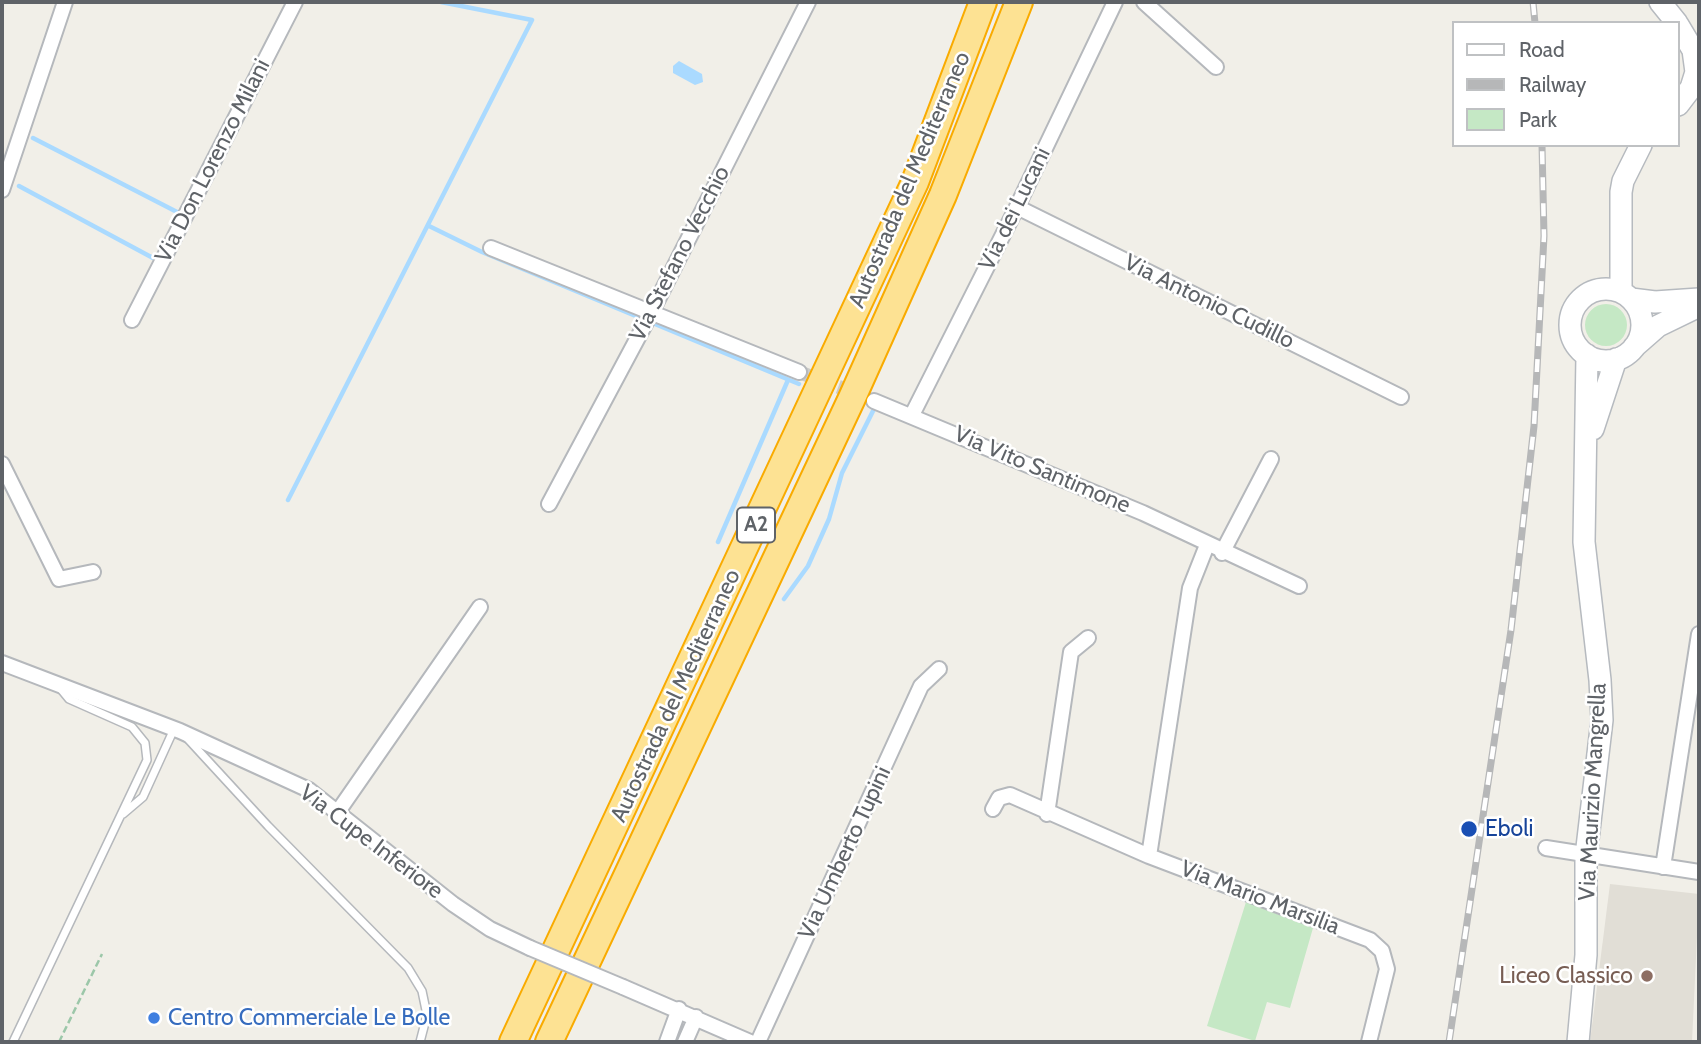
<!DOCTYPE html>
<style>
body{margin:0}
#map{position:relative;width:1701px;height:1044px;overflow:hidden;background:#f1efe8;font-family:Cabin,sans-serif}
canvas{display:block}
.frame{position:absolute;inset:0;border:4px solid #5f6368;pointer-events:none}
.legend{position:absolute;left:1452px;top:21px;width:228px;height:126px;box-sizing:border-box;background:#fff;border:2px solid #bfc1c3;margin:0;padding:9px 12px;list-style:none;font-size:21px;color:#5f6368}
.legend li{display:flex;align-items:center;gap:14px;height:35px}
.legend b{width:35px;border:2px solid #bfc1c3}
</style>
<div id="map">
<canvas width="1701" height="1044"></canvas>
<div class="frame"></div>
<ul class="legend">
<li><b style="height:9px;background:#fff"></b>Road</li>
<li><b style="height:9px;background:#b6b7b8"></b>Railway</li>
<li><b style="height:19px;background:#c5e8c5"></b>Park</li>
</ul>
</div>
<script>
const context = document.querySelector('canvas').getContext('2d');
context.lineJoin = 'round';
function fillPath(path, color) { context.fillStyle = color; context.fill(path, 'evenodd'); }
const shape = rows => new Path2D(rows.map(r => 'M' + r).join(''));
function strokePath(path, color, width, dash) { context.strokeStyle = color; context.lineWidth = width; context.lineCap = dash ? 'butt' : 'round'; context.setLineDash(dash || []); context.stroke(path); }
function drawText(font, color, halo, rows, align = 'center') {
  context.font = font + ' Cabin,sans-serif'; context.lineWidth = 5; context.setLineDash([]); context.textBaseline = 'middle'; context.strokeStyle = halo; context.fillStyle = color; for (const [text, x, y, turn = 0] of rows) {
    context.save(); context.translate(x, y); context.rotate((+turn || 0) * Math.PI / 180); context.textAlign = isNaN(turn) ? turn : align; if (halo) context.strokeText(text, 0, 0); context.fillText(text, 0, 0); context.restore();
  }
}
fillPath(shape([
 [1610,884,1699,894,1692,1042,1590,1042]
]), '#e1ded6');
fillPath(shape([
 '1585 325a21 21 0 1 1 42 0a21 21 0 1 1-42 0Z',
 [1246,902,1313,928,1290,1008,1267,1002,1255,1041,1207,1026]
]), '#c5e8c5');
fillPath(shape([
 [679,61,702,74,703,82,695,85,673,73,673,66]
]), '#aadaff');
strokePath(shape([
 [33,138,177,212],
 [19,186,153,258],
 [429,226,482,252,799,384],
 [288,500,532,20,441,2],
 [718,542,788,380],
 [784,599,808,566,829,519,842,473,874,409]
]), '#aadaff', 4.5);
strokePath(shape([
 [799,372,860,395]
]), '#ccccc8', 14, [14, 7]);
const lane = shape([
 [187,738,268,826,408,968,422,991,427,1015,420,1042],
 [123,814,143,797,174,729],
 [13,1042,147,760,145,743,132,727,69,699,60,688]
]);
const street = shape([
 [1144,2,1216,67],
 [2,190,65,2],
 [1017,207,1401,397],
 [491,248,799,372],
 [132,320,295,2],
 [874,401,1143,513,1299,586],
 [912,415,1017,207,1115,2],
 [2,464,59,579,93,572],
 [549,504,651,313,808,2],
 [1222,553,1271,459],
 [2,663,180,731,309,790,453,904,490,929,530,948],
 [993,809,999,798,1010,795,1149,856,1370,940,1382,951,1387,969,1369,1042],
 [337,813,480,607],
 [1047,814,1071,652,1088,638],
 [1546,848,1699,872],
 [1149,856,1190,588,1207,545],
 [1663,867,1699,634],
 [623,987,750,1042],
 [667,1042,679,1009],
 [685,1042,696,1017],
 [758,1042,921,686,939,669]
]);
const secondary = shape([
 [1660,2,1677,23],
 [1678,25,1693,50,1696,72,1691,88,1678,105],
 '1570 325a36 36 0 1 1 72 0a36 36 0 1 1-72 0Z',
 [1621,292,1621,192,1623,181,1641,145],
 [1631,299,1655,302,1699,299],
 [1634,347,1658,326,1699,306],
 [1593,429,1616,359],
 [1578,1042,1586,955,1586,856,1602,720,1600,680,1584,542,1587,355]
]);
const highway = shape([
 [513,1042,915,182,983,2],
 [549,1042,852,398,943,195,1019,2]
]);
strokePath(lane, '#b5b8bc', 10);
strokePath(street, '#b5b8bc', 18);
strokePath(secondary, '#b6babf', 24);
strokePath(highway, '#f9ab00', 30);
strokePath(shape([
 [59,1042,102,954]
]), '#9cc7a9', 2.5, [7, 3.5]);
strokePath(lane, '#fff', 7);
strokePath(street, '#fff', 14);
strokePath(secondary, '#fff', 21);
strokePath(highway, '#fde293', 26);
const rail = shape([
 [1533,2,1535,23],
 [1449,1042,1511,630,1534,426,1544,236,1542,145]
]);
strokePath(rail, '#b6b7b8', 7);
strokePath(rail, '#fff', 4.5, [13]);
const streetBridge = shape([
 [530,948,623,987]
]);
strokePath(streetBridge, '#b5b8bc', 18, []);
strokePath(streetBridge, '#fff', 14);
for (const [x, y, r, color] of [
 [1469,829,9,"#1a4fb4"],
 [1647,976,7,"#8d6e63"],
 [154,1018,7,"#3f7fe0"]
]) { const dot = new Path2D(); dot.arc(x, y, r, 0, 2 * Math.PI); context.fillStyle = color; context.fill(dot); strokePath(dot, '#fff', 2.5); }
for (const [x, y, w] of [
 [756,525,38]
]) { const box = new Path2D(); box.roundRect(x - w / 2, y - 17.5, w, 35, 5); context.fillStyle = '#fff'; context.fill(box); strokePath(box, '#5f6368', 2); }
drawText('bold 21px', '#5f6368', null, [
 ["A2",756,525]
]);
drawText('23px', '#5f6368', '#fff', [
 ["Via Don Lorenzo Milani",213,161,-63],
 ["Autostrada del Mediterraneo",910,180,-67],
 ["Via dei Lucani",1015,209,-64],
 ["Via Stefano Vecchio",680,254,-63],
 ["Via Antonio Cudillo",1209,302,26],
 ["Via Vito Santimone",1042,470,23],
 ["Autostrada del Mediterraneo",676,696,-65],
 ["Via Maurizio Mangrella",1593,792,-87],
 ["Via Cupe Inferiore",371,842,37],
 ["Via Umberto Tupini",845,853,-65],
 ["Via Mario Marsilia",1260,898,21]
]);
drawText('23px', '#164399', '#fff', [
 ["Eboli",1485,829]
], 'left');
drawText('23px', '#785e54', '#fff', [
 ["Liceo Classico",1633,976]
], 'right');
drawText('23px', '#366cbe', '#fff', [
 ["Centro Commerciale Le Bolle",168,1018]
], 'left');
</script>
